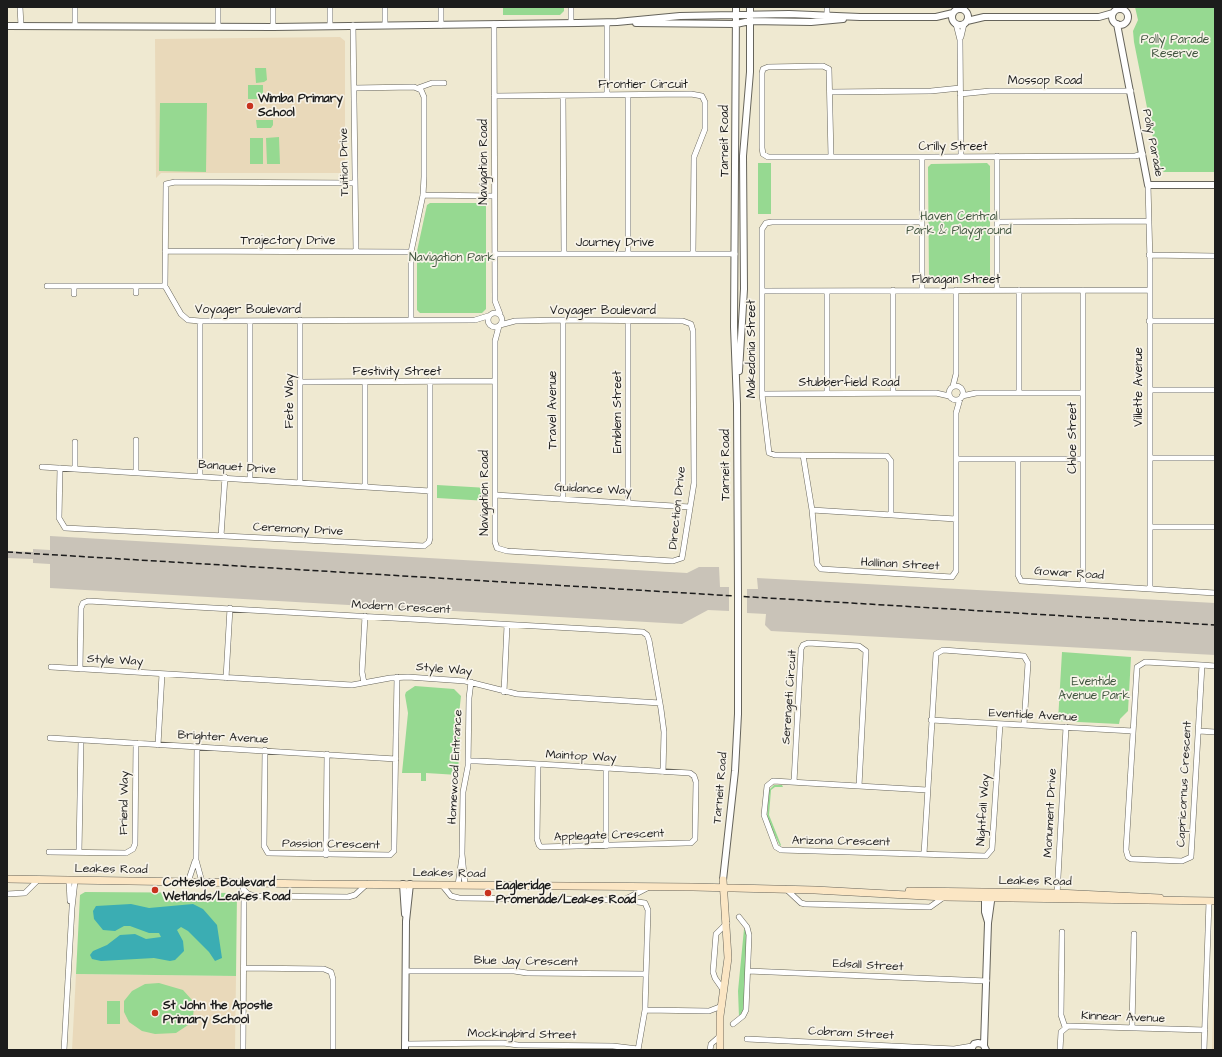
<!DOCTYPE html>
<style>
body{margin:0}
#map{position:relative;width:1222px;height:1057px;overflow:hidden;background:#efe9d1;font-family:"Architects Daughter",sans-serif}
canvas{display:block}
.frame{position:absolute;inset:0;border:8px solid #1c1c1c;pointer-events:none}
</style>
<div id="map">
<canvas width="1222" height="1057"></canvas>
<div class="frame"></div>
</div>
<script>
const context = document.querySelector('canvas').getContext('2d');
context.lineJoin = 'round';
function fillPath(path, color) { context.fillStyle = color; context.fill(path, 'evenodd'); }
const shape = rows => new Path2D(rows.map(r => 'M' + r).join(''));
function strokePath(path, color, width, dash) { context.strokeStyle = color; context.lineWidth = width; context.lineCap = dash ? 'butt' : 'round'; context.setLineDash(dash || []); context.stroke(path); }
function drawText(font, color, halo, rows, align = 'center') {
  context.font = font + ' "Architects Daughter",sans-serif'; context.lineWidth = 3.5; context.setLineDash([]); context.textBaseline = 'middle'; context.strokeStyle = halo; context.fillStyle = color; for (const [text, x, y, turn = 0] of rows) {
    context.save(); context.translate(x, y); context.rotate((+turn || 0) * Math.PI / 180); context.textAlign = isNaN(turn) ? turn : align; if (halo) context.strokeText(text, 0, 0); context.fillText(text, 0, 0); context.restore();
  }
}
fillPath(shape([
 [340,37,345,41,345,171,343,173,161,173,156,178,155,39],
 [1215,957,1215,1050,1212,1050],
 [76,974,236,976,235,1050,72,1050]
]), '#e9d9ba');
fillPath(shape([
 [50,536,687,573,699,567,719,567,720,587,729,587,729,611,708,610,682,624,50,588,50,564,33,563,33,559,7,558,7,551,33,552,33,549,50,550],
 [757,578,1215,603,1215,655,771,631,765,625,766,614,747,613,747,589,758,589]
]), '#c9c3b8');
fillPath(shape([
 [503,7,564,7,564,11,560,15,503,15],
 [1135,7,1215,7,1215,172,1164,172,1159,168,1134,42,1133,31,1138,20],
 [255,68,266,68,267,80,264,82,256,83],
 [248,85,263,85,263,99,248,99],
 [160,103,207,103,206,172,159,171],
 [256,120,273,120,273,125,271,128,257,128],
 [279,137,280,164,267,164,266,138],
 [250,138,263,138,263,164,250,164],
 [758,163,771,163,771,214,758,214],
 [987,163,990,166,990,281,988,283,931,283,929,281,928,167,931,164],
 [430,203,483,203,486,205,486,309,482,313,420,313,417,310,417,251,427,205],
 [437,485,488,488,488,501,437,498],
 [1062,652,1131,657,1128,711,1120,719,1119,724,1058,721],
 [415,686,454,689,461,696,459,714,460,729,458,775,426,773,426,781,421,781,421,773,402,773,408,713,405,695,406,692],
 [774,785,782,785,783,787,775,787,771,790,769,815,781,845,780,846,767,819,769,790],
 [85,892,237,893,236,976,76,974,80,895],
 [744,929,745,930,747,935,744,1009,739,1017,738,991],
 [159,983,183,990,192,1000,194,1007,193,1017,188,1025,176,1033,155,1034,142,1031,129,1022,124,1012,124,1001,132,991,145,984],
 [107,1001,120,1001,120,1024,107,1024]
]), '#96d991');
fillPath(shape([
 [131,904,149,908,193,904,203,909,217,925,222,958,215,961,209,952,188,931,181,927,177,930,183,941,184,951,175,960,170,961,154,958,101,961,92,959,90,955,93,951,107,945,120,935,135,934,146,939,161,937,159,933,149,933,130,926,124,926,115,931,103,930,94,919,93,911,96,906]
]), '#3badb3');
const minor = shape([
 [20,7,21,26],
 [75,7,75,26],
 [218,7,218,27],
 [385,7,385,25],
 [441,7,441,25],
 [571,7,571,23],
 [963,7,965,11],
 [956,10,957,7],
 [827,19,827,7],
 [494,24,495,301,500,314],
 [956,24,960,40,961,156],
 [330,25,330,7],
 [353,25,356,251],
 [273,27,273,7],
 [961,37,964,24],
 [354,88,414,87,421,90,424,97,424,177,423,195,411,252,411,320],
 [418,88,432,83,444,83],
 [830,92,931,91,960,88],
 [960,94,990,91,1131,91],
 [607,95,607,23],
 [628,95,628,253],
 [494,96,691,94,702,96,705,102,705,129,694,157,693,253],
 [563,96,564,254],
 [997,156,997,290],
 [831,157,829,69,823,66,768,67,763,69,762,73,762,148,763,154,768,157,929,157,1135,156,1143,154],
 [922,157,922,290],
 [355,183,175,182,166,184,165,286,181,314,188,320,200,321,475,320,488,316],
 [1148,185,1150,262,1150,589],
 [423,195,494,196],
 [997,222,1149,221],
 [165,251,411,252],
 [495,254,735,254],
 [1149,255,1215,256],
 [47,286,165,286],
 [1019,290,1019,393],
 [1083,290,1083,585],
 [762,291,1149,290],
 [827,291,827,393],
 [136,293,136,286],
 [74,294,74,286],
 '488 320a7 7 0 1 1 14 0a7 7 0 1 1-14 0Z',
 [300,320,300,483],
 [563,320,563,499],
 [200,321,200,475],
 [250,321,250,478],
 [1149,321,1215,321],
 [499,326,495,341,495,542,497,548,507,551,673,561,682,558,694,483,693,331,691,324,683,321,563,320,515,321,500,325],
 [300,382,495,381],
 '949 393a7 7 0 1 1 14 0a7 7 0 1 1-14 0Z',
 [953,386,956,374,956,290],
 [1150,390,1215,390],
 [893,393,893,290],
 [762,394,936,393,949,396],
 [962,396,976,393,1083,393],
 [136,440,136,472],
 [75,442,75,468],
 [803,455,812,510,817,564,821,569,952,577,956,571,956,413,960,399],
 [1150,458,1215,458],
 [956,459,1083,459],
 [1018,459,1018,575,1021,581,1215,593],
 [42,467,430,491],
 [60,468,59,518,65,528,424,546,429,542,430,538,430,381],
 [365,487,365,382],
 [495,495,690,507],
 [628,502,628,321],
 [812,510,956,519],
 [891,515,891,461,887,456,775,455,769,453,762,394,762,229,766,223,772,222,922,222],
 [1150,527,1215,527],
 [221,536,225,477],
 [1202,665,1191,857,1182,861,1131,859,1128,857,1126,850,1137,667,1145,662,1202,665,1215,666],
 [51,667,352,685,390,678,408,677,465,681,517,694,660,703],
 [80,669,81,608,83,603,88,601,643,632,647,635,649,640,661,709,664,732,663,772],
 [226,678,230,608],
 [364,683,362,672,365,616],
 [504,692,507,625],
 [931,720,1133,731],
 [1199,731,1215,732],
 [50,738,396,759],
 [158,745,162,674],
 [197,746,196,860,202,882],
 [265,750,264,846,268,853,390,855,394,851,394,847,397,677],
 [468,761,477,761,538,764,606,768,690,773,694,776,696,782,695,839,691,843,686,843,541,847,539,845,537,839,538,764],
 [794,782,801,649,803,645,808,643,859,646,866,651,859,786],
 [927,790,773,781,767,786,764,815,776,847,781,850,986,856,992,849,1000,724],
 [606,846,606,768],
 [49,852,126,853,133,849,135,844,136,743],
 [79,852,81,740],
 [924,854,936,654,943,650,1024,656,1028,663,1024,725],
 [326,855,327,754],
 [69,881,70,901],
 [188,882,195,861],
 [442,885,451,896,459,898,623,900,645,903,648,910,645,1010,638,1050],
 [458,885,462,857],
 [465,885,462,854,463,792,468,766,469,698,471,682],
 [243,889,248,894,255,896,348,897,355,895,367,884],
 [786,889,801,903,805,904,930,907,944,897],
 [7,894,25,893,38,880],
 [1057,896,1066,727],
 [624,900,649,887],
 [1062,932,1061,1015,1065,1027],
 [244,968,324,969,331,972,333,979,333,1050],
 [406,971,514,971,527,973,646,974],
 [748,971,987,981],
 [724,991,715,978,713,972,716,934,727,923],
 [645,1010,709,1011,722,1006],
 [733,1024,743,1016,746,1010,749,935,747,927,739,917],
 [1132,1028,1134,934],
 [747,1039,954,1049,972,1046],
 [405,1044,503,1043,518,1045,613,1046,638,1049],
 [64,1050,72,908,75,881],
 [243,1050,244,890],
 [710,1050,711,1044,720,1036],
 [1060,1050,1061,1032,1068,1026,1205,1030],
 [1204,1050,1209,901]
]);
const tertiary = shape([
 [736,7,734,327,737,404,738,593],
 '952 17a8 8 0 1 1 16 0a8 8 0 1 1-16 0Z',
 '1112 17a8 8 0 1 1 16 0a8 8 0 1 1-16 0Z',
 [967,21,984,17,1099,17,1113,13],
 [636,23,736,24,750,21,811,22,843,19],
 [1117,24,1148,185,1215,185],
 [7,26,273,27,578,23,617,22,680,16,789,14,860,17,936,17,953,13],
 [739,371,744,289,743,156,750,72,750,7],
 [723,880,735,771,738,714,738,609],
 [403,884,405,914],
 [985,893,985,912,988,922],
 [984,1045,988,923,992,894],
 [405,1050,406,921,410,884],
 [971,1050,974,1044,978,1043,983,1044,986,1050]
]);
const secondary = shape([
 [7,879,314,884,693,887,815,890,944,897,1215,901],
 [909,891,1057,893,1160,898],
 [720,1050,720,1016,728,958,723,880]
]);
strokePath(minor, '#66645b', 6);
strokePath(tertiary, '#66645b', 8);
strokePath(secondary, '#66645b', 8);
strokePath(minor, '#fff', 5);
strokePath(tertiary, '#fff', 6);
strokePath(secondary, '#fbe6c4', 7);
strokePath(shape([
 [7,552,1215,625]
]), '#1c1c1c', 1.5, [6, 3]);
const tertiaryBridge = shape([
 [738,593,738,609]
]);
strokePath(tertiaryBridge, '#66645b', 8, []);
strokePath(tertiaryBridge, '#fff', 6);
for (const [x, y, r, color] of [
 [250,106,4,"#c8321e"],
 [155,890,4,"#c8321e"],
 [488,893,4,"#c8321e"],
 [155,1013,4,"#c8321e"]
]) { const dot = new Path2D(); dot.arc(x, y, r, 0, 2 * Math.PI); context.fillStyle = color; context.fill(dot); strokePath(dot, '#f7f3e8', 1.5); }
drawText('12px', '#41553f', '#f7f3e8', [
 ["Polly Parade",1175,40],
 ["Reserve",1175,54],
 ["Haven Central",959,217],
 ["Park & Playground",959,231],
 ["Navigation Park",452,258],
 ["Eventide",1094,682],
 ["Avenue Park",1094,696]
]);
drawText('12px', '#1c1c1c', '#f7f3e8', [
 ["Mossop Road",1045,81],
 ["Frontier Circuit",643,85],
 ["Tarneit Road",725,141,-90],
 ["Polly Parade",1152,143,79],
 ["Crilly Street",953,147],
 ["Tuition Drive",345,162,-91],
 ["Navigation Road",484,162,-90],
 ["Trajectory Drive",288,241],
 ["Journey Drive",615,243],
 ["Flanagan Street",956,280],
 ["Voyager Boulevard",248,310],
 ["Voyager Boulevard",603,311],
 ["Makedonia Street",752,349,-90],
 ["Festivity Street",397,372],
 ["Stubberfield Road",849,383],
 ["Villette Avenue",1139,387,-90],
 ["Fete Way",290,401,-90],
 ["Travel Avenue",553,410,-90],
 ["Emblem Street",618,412,-90],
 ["Chloe Street",1073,438,-90],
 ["Tarneit Road",726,465,-90],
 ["Banquet Drive",237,468,4],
 ["Guidance Way",593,490,3],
 ["Navigation Road",485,493,-90],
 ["Direction Drive",678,508,-84],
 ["Ceremony Drive",298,530,3],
 ["Hallinan Street",900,565,3],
 ["Gowar Road",1069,574,4],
 ["Modern Crescent",401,608,3],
 ["Style Way",115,661,3],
 ["Style Way",444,670,5],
 ["Serengeti Circuit",790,697,-86],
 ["Eventide Avenue",1033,716,3],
 ["Brighter Avenue",223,738,3],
 ["Maintop Way",581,757,3],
 ["Homewood Entrance",456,767,-87],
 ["Capricornus Crescent",1185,784,-87],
 ["Tarneit Road",721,788,-85],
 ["Friend Way",125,803,-89],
 ["Nightfall Way",984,810,-86],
 ["Monument Drive",1051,813,-87],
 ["Applegate Crescent",609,836,-2],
 ["Arizona Crescent",841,842,1],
 ["Passion Crescent",331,845,1],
 ["Leakes Road",111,870,1],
 ["Leakes Road",449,874,1],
 ["Leakes Road",1035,882,1],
 ["Blue Jay Crescent",526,962,1],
 ["Edsall Street",868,966,3],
 ["Kinnear Avenue",1123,1018,2],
 ["Cobram Street",851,1034,3],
 ["Mockingbird Street",522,1035,1]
]);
drawText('bold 12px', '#1c1c1c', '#f7f3e8', [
 ["Wimba Primary",258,99],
 ["School",258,113],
 ["Cottesloe Boulevard",163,883],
 ["Wetlands/Leakes Road",163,897],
 ["Eagleridge",496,886],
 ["Promenade/Leakes Road",496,900],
 ["St John the Apostle",163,1006],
 ["Primary School",163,1020]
], 'left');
</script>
